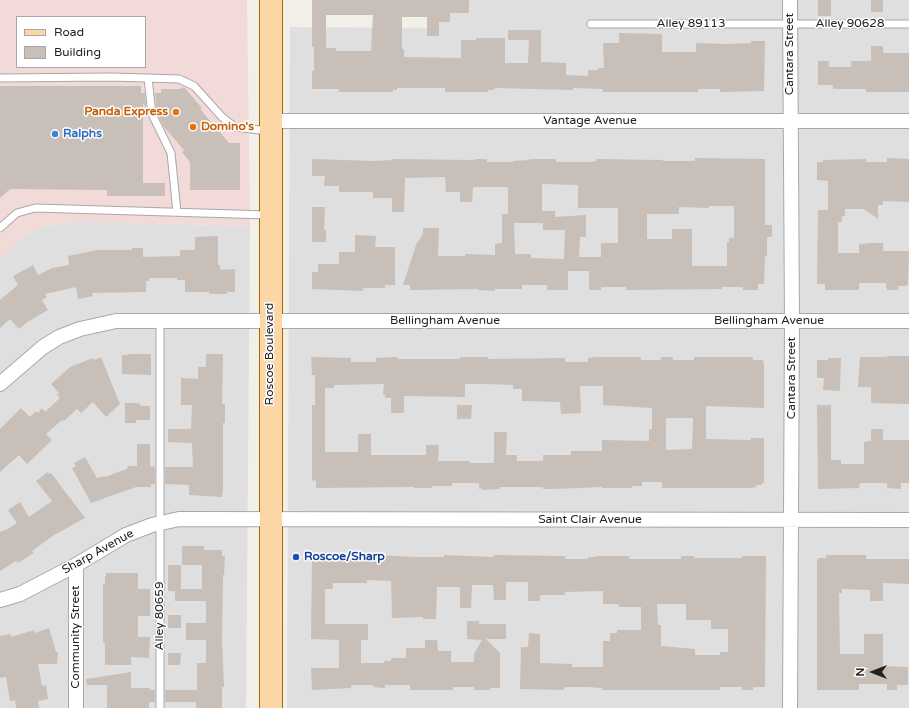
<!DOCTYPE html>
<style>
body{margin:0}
#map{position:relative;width:909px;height:708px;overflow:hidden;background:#f2efe9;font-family:"Varela Round",sans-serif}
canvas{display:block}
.legend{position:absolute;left:16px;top:16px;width:130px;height:52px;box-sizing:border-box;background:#fff;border:1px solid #a7a7a7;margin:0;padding:5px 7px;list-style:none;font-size:12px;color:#222}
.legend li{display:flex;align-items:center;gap:8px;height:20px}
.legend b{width:20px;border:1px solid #a7a7a7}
.north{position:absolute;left:853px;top:652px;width:40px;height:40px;-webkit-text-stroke:3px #fff;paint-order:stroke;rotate:270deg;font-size:11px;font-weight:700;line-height:16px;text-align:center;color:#222}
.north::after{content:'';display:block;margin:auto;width:14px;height:18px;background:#222;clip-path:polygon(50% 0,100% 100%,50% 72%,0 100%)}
</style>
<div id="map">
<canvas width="909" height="708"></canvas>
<ul class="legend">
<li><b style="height:5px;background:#fcd6a4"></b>Road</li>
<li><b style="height:11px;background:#c7bfb8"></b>Building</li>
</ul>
<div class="north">N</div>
</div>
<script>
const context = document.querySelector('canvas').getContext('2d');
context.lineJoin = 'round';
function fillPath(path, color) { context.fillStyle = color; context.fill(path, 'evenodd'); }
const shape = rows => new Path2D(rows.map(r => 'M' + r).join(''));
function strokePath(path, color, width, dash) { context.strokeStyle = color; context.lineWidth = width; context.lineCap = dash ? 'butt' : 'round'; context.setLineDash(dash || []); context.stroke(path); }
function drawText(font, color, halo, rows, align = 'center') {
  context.font = font + ' "Varela Round",sans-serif'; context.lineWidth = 3; context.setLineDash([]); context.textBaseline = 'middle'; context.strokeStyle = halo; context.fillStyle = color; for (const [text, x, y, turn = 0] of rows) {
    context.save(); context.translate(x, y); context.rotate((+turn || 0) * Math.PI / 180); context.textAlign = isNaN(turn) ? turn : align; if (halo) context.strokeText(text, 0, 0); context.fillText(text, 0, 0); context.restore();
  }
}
fillPath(shape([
 [440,0,909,0,909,708,287,708,290,27,439,28],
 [83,221,250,226,246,708,0,708,0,258,26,235,43,226]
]), '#e0dfdf');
fillPath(shape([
 [0,0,247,0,250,226,83,221,43,226,26,235,0,258],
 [17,17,145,17,145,67,17,67]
]), '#f2dad9');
fillPath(shape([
 [312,0,469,0,469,13,450,13,450,22,439,22,439,36,427,36,427,17,402,17,402,49,404,49,404,57,461,58,461,40,476,40,476,38,505,38,505,63,528,63,529,40,508,40,508,30,541,30,541,62,566,63,566,75,588,76,588,70,598,70,598,68,604,68,603,43,619,43,619,33,662,34,662,52,696,52,696,43,727,44,751,43,751,41,765,41,764,91,720,92,720,89,698,89,698,92,603,92,603,89,573,88,573,90,496,88,494,89,494,90,488,90,488,92,445,92,445,88,397,88,397,90,393,90,393,92,339,92,339,89,312,89,312,71,314,71,314,47,312,47],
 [326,15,373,15,371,51,336,51,336,48,326,48],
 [818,0,831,0,831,16,818,16],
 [871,0,883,0,883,12,871,12],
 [871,46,883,46,883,53,909,53,909,92,866,92,866,89,833,89,833,85,818,85,818,61,829,61,829,67,851,67,851,61,871,61],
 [0,86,141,86,141,93,145,93,146,107,143,104,143,183,165,183,165,196,107,196,107,190,10,189,0,198],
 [184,87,202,108,200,109,229,143,240,143,240,190,190,190,190,162,182,152,184,150,164,127,157,113,155,93,161,93,161,89,180,89],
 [695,158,765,159,765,225,772,225,772,237,767,237,767,256,765,256,764,284,758,284,758,290,743,290,743,287,722,287,722,289,626,290,626,287,601,287,601,290,589,290,589,271,568,271,568,290,547,290,547,285,522,285,522,289,495,289,495,291,478,290,478,289,410,290,410,285,403,285,416,245,423,234,423,228,439,228,438,256,465,256,465,254,495,255,495,244,502,243,502,214,508,214,508,187,473,187,472,202,460,202,460,192,446,192,445,177,405,178,404,212,392,212,392,198,373,198,373,192,339,192,339,186,324,186,325,176,312,176,312,159,374,161,392,160,392,159,475,160,475,159,487,159,487,162,513,162,513,161,529,160,529,159,556,159,556,162,588,162,596,161,596,159,663,160,663,161,695,161],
 [542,184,578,185,578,208,618,208,618,243,601,243,601,257,579,257,580,237,586,237,586,215,555,217,555,211,542,211],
 [709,206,734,206,734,238,729,238,729,242,727,242,727,266,692,266,692,229,672,229,672,239,647,239,647,214,679,214,679,207,709,208],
 [514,223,543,223,543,230,565,230,564,259,531,258,531,254,515,254],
 [887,158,909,159,909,202,883,201,883,205,878,205,878,219,864,209,845,209,845,216,842,216,842,222,838,222,838,253,859,253,859,244,871,243,883,243,883,251,909,251,908,284,906,286,898,286,898,290,887,290,887,288,886,288,886,283,859,283,859,290,825,290,825,284,817,284,818,210,828,210,828,181,817,180,817,162,823,162,823,160,866,159,866,162,887,162],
 [312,207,325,207,324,230,326,230,326,242,312,242],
 [355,235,376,236,375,247,395,247,395,285,385,285,385,288,363,288,363,291,312,289,312,272,318,272,318,264,339,264,339,252,355,252],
 [218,236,218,265,220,265,220,270,235,269,235,292,227,292,227,294,209,294,209,292,185,292,185,280,177,280,177,278,149,278,149,281,146,281,146,292,92,293,93,296,78,299,76,287,45,294,47,297,42,300,48,310,27,322,19,329,10,319,0,328,0,300,18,285,13,276,33,265,38,275,52,268,69,265,68,256,97,250,132,250,132,248,143,248,143,257,180,256,180,250,195,250,195,237],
 [129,354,151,354,151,375,122,374,122,355,129,355],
 [206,354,223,354,222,404,225,404,225,423,223,423,223,493,222,493,222,497,189,495,189,485,165,484,165,467,193,467,192,443,168,442,168,429,191,429,192,405,181,405,181,378,198,379,198,367,206,367],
 [887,356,909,356,909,404,871,403,871,387,858,387,860,357,887,357],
 [101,357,120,404,106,417,93,402,81,413,77,409,64,421,62,420,46,434,52,440,27,464,19,455,0,472,0,429,21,408,30,417,36,411,38,413,42,408,45,412,60,398,57,395,59,393,51,384,70,367,93,358,94,360],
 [311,357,351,358,351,362,376,362,376,358,397,357,398,359,460,359,460,357,488,357,488,359,565,358,565,362,588,362,588,358,596,357,641,357,641,360,661,360,661,357,673,357,673,360,694,360,694,357,753,357,753,360,763,360,763,363,764,363,764,408,706,406,706,439,751,440,751,438,764,438,764,483,762,483,762,485,756,485,756,487,753,487,753,488,662,488,662,482,642,482,642,486,632,486,632,488,602,488,602,487,553,489,543,489,543,487,500,487,499,489,482,490,482,488,479,489,479,483,452,483,452,486,432,486,432,488,414,488,414,487,316,488,316,481,312,480,312,405,315,405,315,375,312,375],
 [384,384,383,394,385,395,385,398,391,398,391,413,404,413,404,396,465,397,465,384,486,384,513,385,513,389,522,389,522,401,560,402,561,414,581,413,580,386,603,386,603,405,652,408,652,429,649,429,649,441,602,440,602,451,571,451,571,455,543,455,543,461,517,461,517,455,506,455,507,432,494,432,494,463,470,463,470,461,438,461,439,445,426,445,426,455,371,455,371,434,358,434,358,452,325,452,325,388,334,388,334,385],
 [666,418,693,418,692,449,666,450],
 [828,358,841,358,840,391,823,390,824,378,817,378,817,360,828,360],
 [125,403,136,403,140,404,140,406,150,406,150,420,136,420,136,423,125,423],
 [457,405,472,405,471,419,457,419],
 [817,405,831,405,831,460,841,460,841,464,864,464,864,442,871,441,871,429,883,429,883,440,909,440,909,483,901,483,901,489,887,488,887,483,860,483,859,488,818,489],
 [137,444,150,444,150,466,155,467,155,484,151,484,151,487,136,487,91,503,72,468,76,466,74,463,85,457,97,478,105,476,105,477,127,469,128,466,137,466],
 [48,472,49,474,51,473,85,518,54,535,32,551,34,553,18,563,16,561,0,571,0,532,6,530,17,523,8,510,20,502,29,517,52,501,36,481],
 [182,546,204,546,204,550,222,550,222,556,225,556,224,575,223,575,222,641,224,687,222,687,222,708,196,708,196,702,165,702,165,690,197,690,197,663,206,663,206,640,186,640,186,623,206,623,206,601,175,601,175,591,168,591,168,565,181,565,181,589,202,589,202,565,182,565],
 [376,555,415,557,444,557,444,555,494,557,494,555,565,556,565,559,588,559,588,557,596,557,596,556,629,556,629,559,681,559,681,556,694,556,694,558,742,558,742,556,766,556,765,687,753,687,753,690,742,690,742,687,720,687,720,690,602,690,602,688,588,687,565,687,564,690,520,689,521,647,528,647,529,633,540,634,540,663,572,664,572,667,603,667,603,641,610,641,610,633,617,633,617,630,641,630,641,607,619,607,619,604,603,604,603,591,565,592,565,595,540,595,540,601,528,601,528,582,506,582,506,600,494,600,493,585,472,585,471,608,460,608,460,587,437,587,436,619,423,619,423,617,392,618,391,581,367,580,367,583,333,583,333,589,325,589,325,624,368,624,368,640,361,640,361,663,384,663,384,661,391,661,391,658,406,658,406,648,425,648,425,640,437,640,438,651,451,651,451,662,474,662,474,654,482,640,467,639,467,621,479,621,479,624,506,624,506,639,486,639,500,653,500,688,490,688,490,690,474,690,474,687,453,687,453,690,410,690,410,685,385,685,385,688,373,687,373,685,351,685,351,688,312,690,311,668,339,668,339,640,311,639,312,558,376,557],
 [657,604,686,604,686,620,711,620,711,629,728,629,728,652,720,652,720,655,695,655,695,649,661,646,661,625,658,625],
 [826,555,866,555,866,559,909,559,909,584,883,583,883,601,870,601,870,590,842,589,842,593,839,593,840,654,864,654,864,634,883,634,883,666,908,667,908,685,897,685,897,690,887,690,887,684,859,684,859,690,817,690,817,562,818,558,826,558],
 [106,573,138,573,138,589,150,589,150,616,138,616,138,637,150,637,149,658,131,657,131,665,105,665,105,643,103,643,103,584,105,584,105,576,106,576],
 [168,615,181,615,181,628,168,628],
 [49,628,56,652,58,652,57,664,38,664,42,686,46,685,48,699,38,701,39,708,16,708,15,700,10,701,6,677,0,678,0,636,11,634,11,637,34,630,35,633],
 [168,653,181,653,180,665,168,665],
 [131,672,131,688,150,688,150,690,155,690,155,702,149,702,149,708,107,708,107,685,87,685,86,679]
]), '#c7bfb8');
const service = shape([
 [591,24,909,24],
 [0,78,112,77,179,79,194,86,222,117,235,127,268,131],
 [148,78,152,114,171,153,177,212],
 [0,228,17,213,35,208,268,215],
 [160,321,160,708]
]);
const minor = shape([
 [790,0,792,321,790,708],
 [270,121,909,121],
 [0,384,43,347,59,337,80,329,116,321,909,321],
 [76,565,76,708],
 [0,600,20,594,76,565,126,535,152,525,179,519,909,520]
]);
const primary = shape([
 [271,0,271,708]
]);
strokePath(service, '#a9a9a9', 9);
strokePath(minor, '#a9a9a9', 16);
strokePath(primary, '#a06b00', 24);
strokePath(service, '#fff', 7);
strokePath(minor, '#fff', 14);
strokePath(primary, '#fcd6a4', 22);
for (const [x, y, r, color] of [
 [176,112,4,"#e8710a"],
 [193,127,4,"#e8710a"],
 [55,134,4,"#3f7fe0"],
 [296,557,4,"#1a4fb4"]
]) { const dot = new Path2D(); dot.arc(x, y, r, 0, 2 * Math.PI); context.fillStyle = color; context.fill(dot); strokePath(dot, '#fff', 1.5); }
drawText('12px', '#222', '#fff', [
 ["Alley 89113",691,24],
 ["Alley 90628",850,24],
 ["Cantara Street",790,54,-90],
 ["Vantage Avenue",590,121],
 ["Bellingham Avenue",445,321],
 ["Bellingham Avenue",769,321],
 ["Roscoe Boulevard",270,354,-90],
 ["Cantara Street",792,378,-90],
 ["Saint Clair Avenue",590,520],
 ["Sharp Avenue",98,552,-29],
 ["Alley 80659",160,616,-90],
 ["Community Street",76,637,-90]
]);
drawText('bold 12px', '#c56008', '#fff', [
 ["Panda Express",168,112],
 ["Domino's",201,127,"left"]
], 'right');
drawText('bold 12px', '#366cbe', '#fff', [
 ["Ralphs",63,134]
], 'left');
drawText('bold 12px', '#164399', '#fff', [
 ["Roscoe/Sharp",304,557]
], 'left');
</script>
